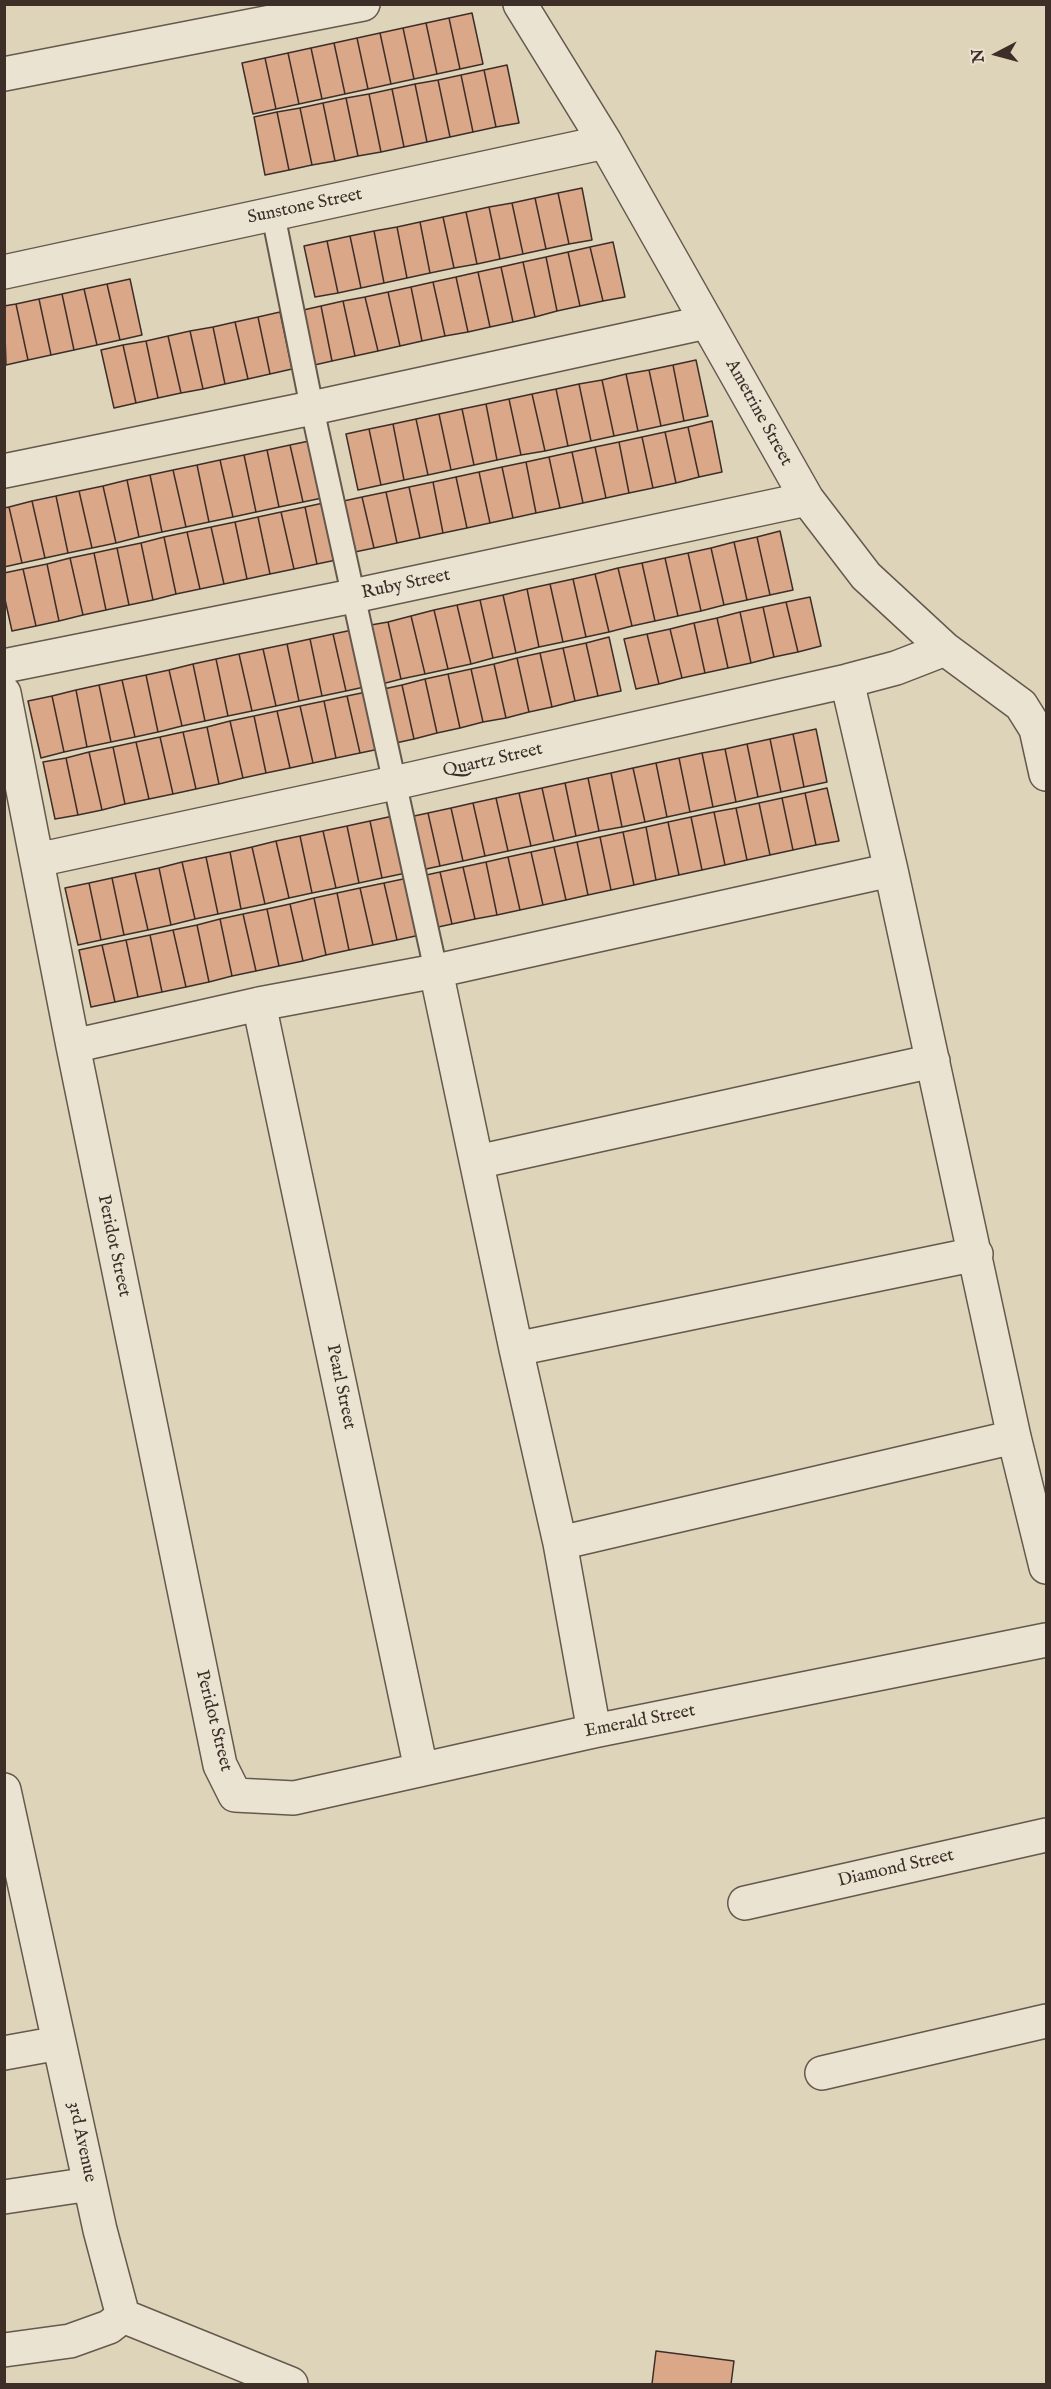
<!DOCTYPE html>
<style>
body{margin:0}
#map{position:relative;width:1051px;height:2389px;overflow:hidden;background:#ded4ba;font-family:"IM FELL English",serif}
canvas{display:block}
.frame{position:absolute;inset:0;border:6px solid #3d2e28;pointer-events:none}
.north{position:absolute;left:967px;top:24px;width:60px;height:60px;-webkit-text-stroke:4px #eae3d2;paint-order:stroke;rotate:264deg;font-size:16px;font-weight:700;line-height:24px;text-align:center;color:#3d2e28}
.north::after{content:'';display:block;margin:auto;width:21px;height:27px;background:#3d2e28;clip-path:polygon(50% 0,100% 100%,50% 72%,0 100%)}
</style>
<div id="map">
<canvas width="1051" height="2389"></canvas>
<div class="frame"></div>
<div class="north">N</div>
</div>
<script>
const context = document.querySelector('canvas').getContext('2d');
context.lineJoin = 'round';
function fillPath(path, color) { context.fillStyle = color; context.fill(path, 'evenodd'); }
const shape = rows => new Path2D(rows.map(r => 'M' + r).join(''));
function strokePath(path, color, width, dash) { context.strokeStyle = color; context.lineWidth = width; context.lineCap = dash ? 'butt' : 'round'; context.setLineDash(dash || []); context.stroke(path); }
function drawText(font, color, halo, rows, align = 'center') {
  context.font = font + ' "IM FELL English",serif'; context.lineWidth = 4.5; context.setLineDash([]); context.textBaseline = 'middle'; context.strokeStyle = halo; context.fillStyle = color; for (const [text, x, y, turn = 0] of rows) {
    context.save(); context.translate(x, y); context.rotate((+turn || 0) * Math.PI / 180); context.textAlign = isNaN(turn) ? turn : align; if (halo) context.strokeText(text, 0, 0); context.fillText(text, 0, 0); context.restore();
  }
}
const building = shape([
 [472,13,483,64,460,69,449,18,472,13],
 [449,18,460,69,437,74,426,23,449,18],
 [426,23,437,74,414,79,403,28,426,23],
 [403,28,414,79,391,84,380,33,403,28],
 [380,33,391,84,368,89,357,38,380,33],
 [357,38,368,89,345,94,334,43,357,38],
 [334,43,345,94,322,99,311,48,334,43],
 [311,48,322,99,299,104,288,53,311,48],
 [288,53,299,104,276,109,265,58,288,53],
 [265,58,276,109,253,114,242,63,265,58],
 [507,65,519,123,496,127,484,70,507,65],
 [484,70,496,127,473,132,461,75,484,70],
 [461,75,473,132,450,137,438,80,461,75],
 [438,80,450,137,427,142,415,84,438,80],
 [415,84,427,142,404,147,392,89,415,84],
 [392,89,404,147,381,152,369,94,392,89],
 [369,94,381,152,358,156,346,98,369,94],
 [346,98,358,156,335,161,323,103,346,98],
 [323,103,335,161,312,165,300,108,323,103],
 [300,108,312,165,289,170,277,112,300,108],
 [277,112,289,170,265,175,254,117,277,112],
 [582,188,592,240,569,244,558,193,582,188],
 [558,193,569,244,546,249,535,198,558,193],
 [535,198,546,249,523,254,512,203,535,198],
 [512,203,523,254,500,259,489,207,512,203],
 [489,207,500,259,477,264,466,212,489,207],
 [466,212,477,264,454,268,443,217,466,212],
 [443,217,454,268,430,273,420,222,443,217],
 [420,222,430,273,407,278,397,227,420,222],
 [397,227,407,278,384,283,374,231,397,227],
 [374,231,384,283,361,288,350,236,374,231],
 [350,236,361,288,338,293,327,241,350,236],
 [327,241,338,293,315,297,304,246,327,241],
 [613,242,625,297,603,301,590,247,613,242],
 [590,247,603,301,580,306,568,252,590,247],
 [568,252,580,306,557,311,546,257,568,252],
 [546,257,557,311,535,317,523,262,546,257],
 [523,262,535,317,513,322,501,267,523,262],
 [501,267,513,322,490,327,478,272,501,267],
 [478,272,490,327,468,332,456,277,478,272],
 [456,277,468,332,445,336,433,282,456,277],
 [130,279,142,335,120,340,107,284,130,279],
 [433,282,445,336,422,341,411,287,433,282],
 [107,284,120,340,97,345,84,289,107,284],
 [411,287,422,341,400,346,388,292,411,287],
 [84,289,97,345,74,350,62,294,84,289],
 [388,292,400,346,378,351,365,297,388,292],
 [62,294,74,350,51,355,39,299,62,294],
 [365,297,378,351,355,356,343,301,365,297],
 [39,299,51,355,28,360,16,304,39,299],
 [343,301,355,356,332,361,321,306,343,301],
 [16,304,28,360,6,365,4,306,16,304],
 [321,306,332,361,310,366,299,311,321,306],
 [280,312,292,369,270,374,258,317,280,312],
 [258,317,270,374,248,379,235,322,258,317],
 [235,322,248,379,225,384,213,327,235,322],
 [213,327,225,384,203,389,190,331,213,327],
 [190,331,203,389,181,393,168,336,190,331],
 [168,336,181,393,158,398,146,341,168,336],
 [146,341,158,398,136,403,123,345,146,341],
 [123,345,136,403,114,408,101,350,123,345],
 [696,360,708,416,684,421,673,365,696,360],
 [673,365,684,421,661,426,649,370,673,365],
 [649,370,661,426,638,431,626,374,649,370],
 [626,374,638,431,614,436,602,380,626,374],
 [602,380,614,436,591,441,579,384,602,380],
 [579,384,591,441,568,446,556,389,579,384],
 [556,389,568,446,545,451,532,394,556,389],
 [532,394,545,451,521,455,509,399,532,394],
 [509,399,521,455,497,460,486,404,509,399],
 [486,404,497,460,474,465,462,409,486,404],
 [462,409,474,465,451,470,439,414,462,409],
 [439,414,451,470,428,475,416,419,439,414],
 [416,419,428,475,404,480,393,424,416,419],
 [712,421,722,472,699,477,688,427,712,421],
 [393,424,404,480,381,485,369,429,393,424],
 [688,427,699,477,676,483,665,432,688,427],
 [369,429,381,485,358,490,346,434,369,429],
 [665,432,676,483,653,488,642,437,665,432],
 [642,437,653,488,629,493,619,442,642,437],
 [314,440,327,497,303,502,290,445,314,440],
 [619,442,629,493,606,498,595,447,619,442],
 [290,445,303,502,279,507,267,450,290,445],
 [595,447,606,498,583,503,572,452,595,447],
 [267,450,279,507,256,512,244,455,267,450],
 [572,452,583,503,560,508,549,457,572,452],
 [244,455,256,512,233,517,220,460,244,455],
 [549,457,560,508,536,513,526,462,549,457],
 [220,460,233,517,209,522,197,465,220,460],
 [526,462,536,513,513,518,502,467,526,462],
 [197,465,209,522,186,527,173,470,197,465],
 [502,467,513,518,490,523,479,472,502,467],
 [173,470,186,527,162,532,150,475,173,470],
 [479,472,490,523,467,528,456,477,479,472],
 [150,475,162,532,139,537,127,480,150,475],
 [456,477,467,528,443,533,433,482,456,477],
 [127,480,139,537,116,543,103,486,127,480],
 [433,482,443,533,420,538,409,487,433,482],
 [103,486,116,543,92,548,79,491,103,486],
 [409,487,420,538,397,543,386,492,409,487],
 [79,491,92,548,68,553,56,496,79,491],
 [386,492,397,543,374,548,362,497,386,492],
 [56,496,68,553,45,558,32,501,56,496],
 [362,497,374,548,350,553,339,502,362,497],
 [32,501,45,558,22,563,9,507,32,501],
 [328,502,341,559,317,564,305,507,328,502],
 [9,507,22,563,4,567,4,508,9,507],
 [305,507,317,564,294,569,281,512,305,507],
 [281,512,294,569,270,574,258,517,281,512],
 [258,517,270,574,247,579,235,522,258,517],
 [235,522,247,579,224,584,211,527,235,522],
 [211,527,224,584,200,589,187,532,211,527],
 [780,531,793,590,770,595,757,537,780,531],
 [187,532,200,589,176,594,164,537,187,532],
 [164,537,176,594,153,600,141,543,164,537],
 [757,537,770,595,747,600,734,542,757,537],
 [734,542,747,600,724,605,711,548,734,542],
 [141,543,153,600,129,605,117,548,141,543],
 [117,548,129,605,106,610,94,553,117,548],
 [711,548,724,605,701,611,688,553,711,548],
 [94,553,106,610,83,615,70,558,94,553],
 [688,553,701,611,678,616,665,558,688,553],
 [70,558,83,615,59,621,47,564,70,558],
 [665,558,678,616,655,621,642,563,665,558],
 [642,563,655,621,632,626,618,568,642,563],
 [47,564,59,621,36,626,23,569,47,564],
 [618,568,632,626,609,632,595,574,618,568],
 [23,569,36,626,12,631,4,595,4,573,23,569],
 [595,574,609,632,586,637,573,579,595,574],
 [573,579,586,637,563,642,550,584,573,579],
 [550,584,563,642,539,647,527,589,550,584],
 [527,589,539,647,516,653,503,595,527,589],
 [503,595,516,653,493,658,480,600,503,595],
 [810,597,821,646,798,652,786,602,810,597],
 [480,600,493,658,471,664,457,605,480,600],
 [786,602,798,652,774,657,763,607,786,602],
 [457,605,471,664,448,669,434,610,457,605],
 [763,607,774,657,751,663,740,612,763,607],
 [434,610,448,669,425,674,411,616,434,610],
 [740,612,751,663,728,668,717,618,740,612],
 [411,616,425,674,401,679,388,622,411,616],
 [717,618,728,668,705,673,694,623,717,618],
 [388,622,401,679,378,685,365,626,388,622],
 [694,623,705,673,682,678,670,629,694,623],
 [357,629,369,686,346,691,333,634,357,629],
 [670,629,682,678,659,684,647,634,670,629],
 [333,634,346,691,322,696,310,639,333,634],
 [647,634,659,684,636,689,624,639,647,634],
 [609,637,621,691,598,696,586,643,609,637],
 [310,639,322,696,299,701,287,644,310,639],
 [586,643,598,696,575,701,563,648,586,643],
 [287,644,299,701,276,706,263,649,287,644],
 [563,648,575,701,552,707,540,653,563,648],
 [263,649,276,706,252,711,239,654,263,649],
 [540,653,552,707,529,712,517,658,540,653],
 [239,654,252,711,228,716,216,659,239,654],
 [517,658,529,712,506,718,494,664,517,658],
 [216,659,228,716,205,721,193,664,216,659],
 [193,664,205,721,182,726,169,670,193,664],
 [494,664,506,718,483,722,471,669,494,664],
 [471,669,483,722,460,728,448,674,471,669],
 [169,670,182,726,158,732,146,675,169,670],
 [448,674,460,728,437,733,425,679,448,674],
 [146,675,158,732,135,737,122,680,146,675],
 [425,679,437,733,414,739,402,685,425,679],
 [122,680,135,737,111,742,99,685,122,680],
 [99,685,111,742,87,747,76,690,99,685],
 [402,685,414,739,391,744,379,690,402,685],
 [76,690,87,747,64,752,52,696,76,690],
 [371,691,384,748,360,753,347,696,371,691],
 [52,696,64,752,41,758,28,701,52,696],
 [347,696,360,753,336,758,324,701,347,696],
 [324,701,336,758,313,763,300,706,324,701],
 [300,706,313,763,290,768,277,711,300,706],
 [277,711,290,768,266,773,254,716,277,711],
 [254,716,266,773,243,778,230,721,254,716],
 [230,721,243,778,219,784,207,727,230,721],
 [207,727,219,784,196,789,183,732,207,727],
 [816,729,827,782,804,787,793,734,816,729],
 [183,732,196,789,173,794,160,737,183,732],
 [793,734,804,787,781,792,770,739,793,734],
 [160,737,173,794,149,799,136,742,160,737],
 [770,739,781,792,758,797,747,744,770,739],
 [136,742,149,799,125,804,113,747,136,742],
 [747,744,758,797,736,802,725,749,747,744],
 [113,747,125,804,102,810,89,752,113,747],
 [725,749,736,802,713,807,702,753,725,749],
 [89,752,102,810,78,815,66,758,89,752],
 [702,753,713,807,690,812,679,758,702,753],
 [66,758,78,815,55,819,43,762,66,758],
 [679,758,690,812,667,817,656,763,679,758],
 [656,763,667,817,645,822,633,768,656,763],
 [633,768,645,822,622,827,611,773,633,768],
 [611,773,622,827,599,831,588,778,611,773],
 [588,778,599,831,576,836,565,783,588,778],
 [565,783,576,836,554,841,542,788,565,783],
 [542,788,554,841,531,846,519,793,542,788],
 [827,788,839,841,816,845,805,793,827,788],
 [519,793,531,846,508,851,496,798,519,793],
 [805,793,816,845,793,850,782,798,805,793],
 [496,798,508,851,485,856,473,803,496,798],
 [782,798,793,850,770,855,759,803,782,798],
 [473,803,485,856,463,861,451,808,473,803],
 [759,803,770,855,747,860,736,808,759,803],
 [451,808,463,861,440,866,428,813,451,808],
 [736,808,747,860,725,865,714,812,736,808],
 [714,812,725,865,702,870,691,817,714,812],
 [428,813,440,866,417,871,405,818,428,813],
 [393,816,406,873,382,878,370,821,393,816],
 [691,817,702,870,679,875,668,822,691,817],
 [370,821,382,878,359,883,347,826,370,821],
 [668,822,679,875,656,880,646,827,668,822],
 [347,826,359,883,336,888,323,831,347,826],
 [646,827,656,880,634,885,623,832,646,827],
 [323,831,336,888,312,893,300,836,323,831],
 [623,832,634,885,611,890,600,837,623,832],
 [300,836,312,893,289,898,276,841,300,836],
 [600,837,611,890,588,895,577,842,600,837],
 [276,841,289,898,265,904,252,847,276,841],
 [577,842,588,895,566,900,554,847,577,842],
 [252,847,265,904,241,909,230,852,252,847],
 [554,847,566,900,543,905,531,852,554,847],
 [230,852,241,909,218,914,206,857,230,852],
 [531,852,543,905,520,910,508,857,531,852],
 [206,857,218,914,195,919,182,862,206,857],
 [508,857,520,910,497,915,486,862,508,857],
 [182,862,195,919,171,925,159,868,182,862],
 [486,862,497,915,475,919,463,867,486,862],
 [463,867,475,919,452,924,440,872,463,867],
 [159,868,171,925,148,930,135,873,159,868],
 [440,872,452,924,429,929,417,877,440,872],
 [135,873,148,930,124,935,112,878,135,873],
 [112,878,124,935,101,940,89,883,112,878],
 [408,878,420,935,397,940,384,883,408,878],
 [89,883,101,940,78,945,65,888,89,883],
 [384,883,397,940,373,945,360,888,384,883],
 [360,888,373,945,349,950,337,893,360,888],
 [337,893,349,950,326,955,314,898,337,893],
 [314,898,326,955,303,961,290,904,314,898],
 [290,904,303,961,279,966,267,909,290,904],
 [267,909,279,966,256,971,243,914,267,909],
 [243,914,256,971,232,976,220,919,243,914],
 [220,919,232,976,209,982,197,925,220,919],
 [197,925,209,982,186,987,173,930,197,925],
 [173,930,186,987,162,992,150,935,173,930],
 [150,935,162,992,138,997,126,940,150,935],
 [126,940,138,997,115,1002,102,945,126,940],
 [102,945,115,1002,91,1007,79,950,102,945],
 [656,2351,734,2361,731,2384,652,2384,656,2351]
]);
fillPath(building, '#dba789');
strokePath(building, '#3d2e28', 1.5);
const service = shape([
 [273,214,312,408,436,971]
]);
const minor = shape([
 [520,4,605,142,807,499,866,576,945,649,1021,705,1036,729,1046,774],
 [4,74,363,4],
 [4,272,605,142],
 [4,471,312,408,707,322],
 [4,666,353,596,807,499],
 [847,681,891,870,1014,1437,1046,1567],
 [4,693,73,1046,220,1765,235,1795,294,1798,594,1731,1046,1640],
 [37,860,394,783,847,681,896,668,945,649],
 [436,971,516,1349,560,1543,594,1731],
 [259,1004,421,1769],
 [73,1046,259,1004,436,971,891,870],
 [477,1162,933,1061],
 [516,1349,976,1254],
 [560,1543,1014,1437],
 [4,1790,100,2230,123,2316,291,2384],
 [745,1903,1046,1835],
 [4,2053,59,2043],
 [822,2073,1046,2021],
 [4,2197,90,2184],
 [4,2350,70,2341,109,2327,123,2316]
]);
strokePath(service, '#65584c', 26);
strokePath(minor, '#65584c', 36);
strokePath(service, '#eae3d2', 22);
strokePath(minor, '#eae3d2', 33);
drawText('18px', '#3d2e28', '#eae3d2', [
 ["Sunstone Street",305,207,-12],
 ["Ametrine Street",758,413,61],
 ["Ruby Street",406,585,-12],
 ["Quartz Street",493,761,-13],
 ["Peridot Street",113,1246,78],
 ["Pearl Street",340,1387,78],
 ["Peridot Street",213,1721,76],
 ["Emerald Street",640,1722,-11],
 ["Diamond Street",896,1869,-13],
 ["3rd Avenue",81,2142,78]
]);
</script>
